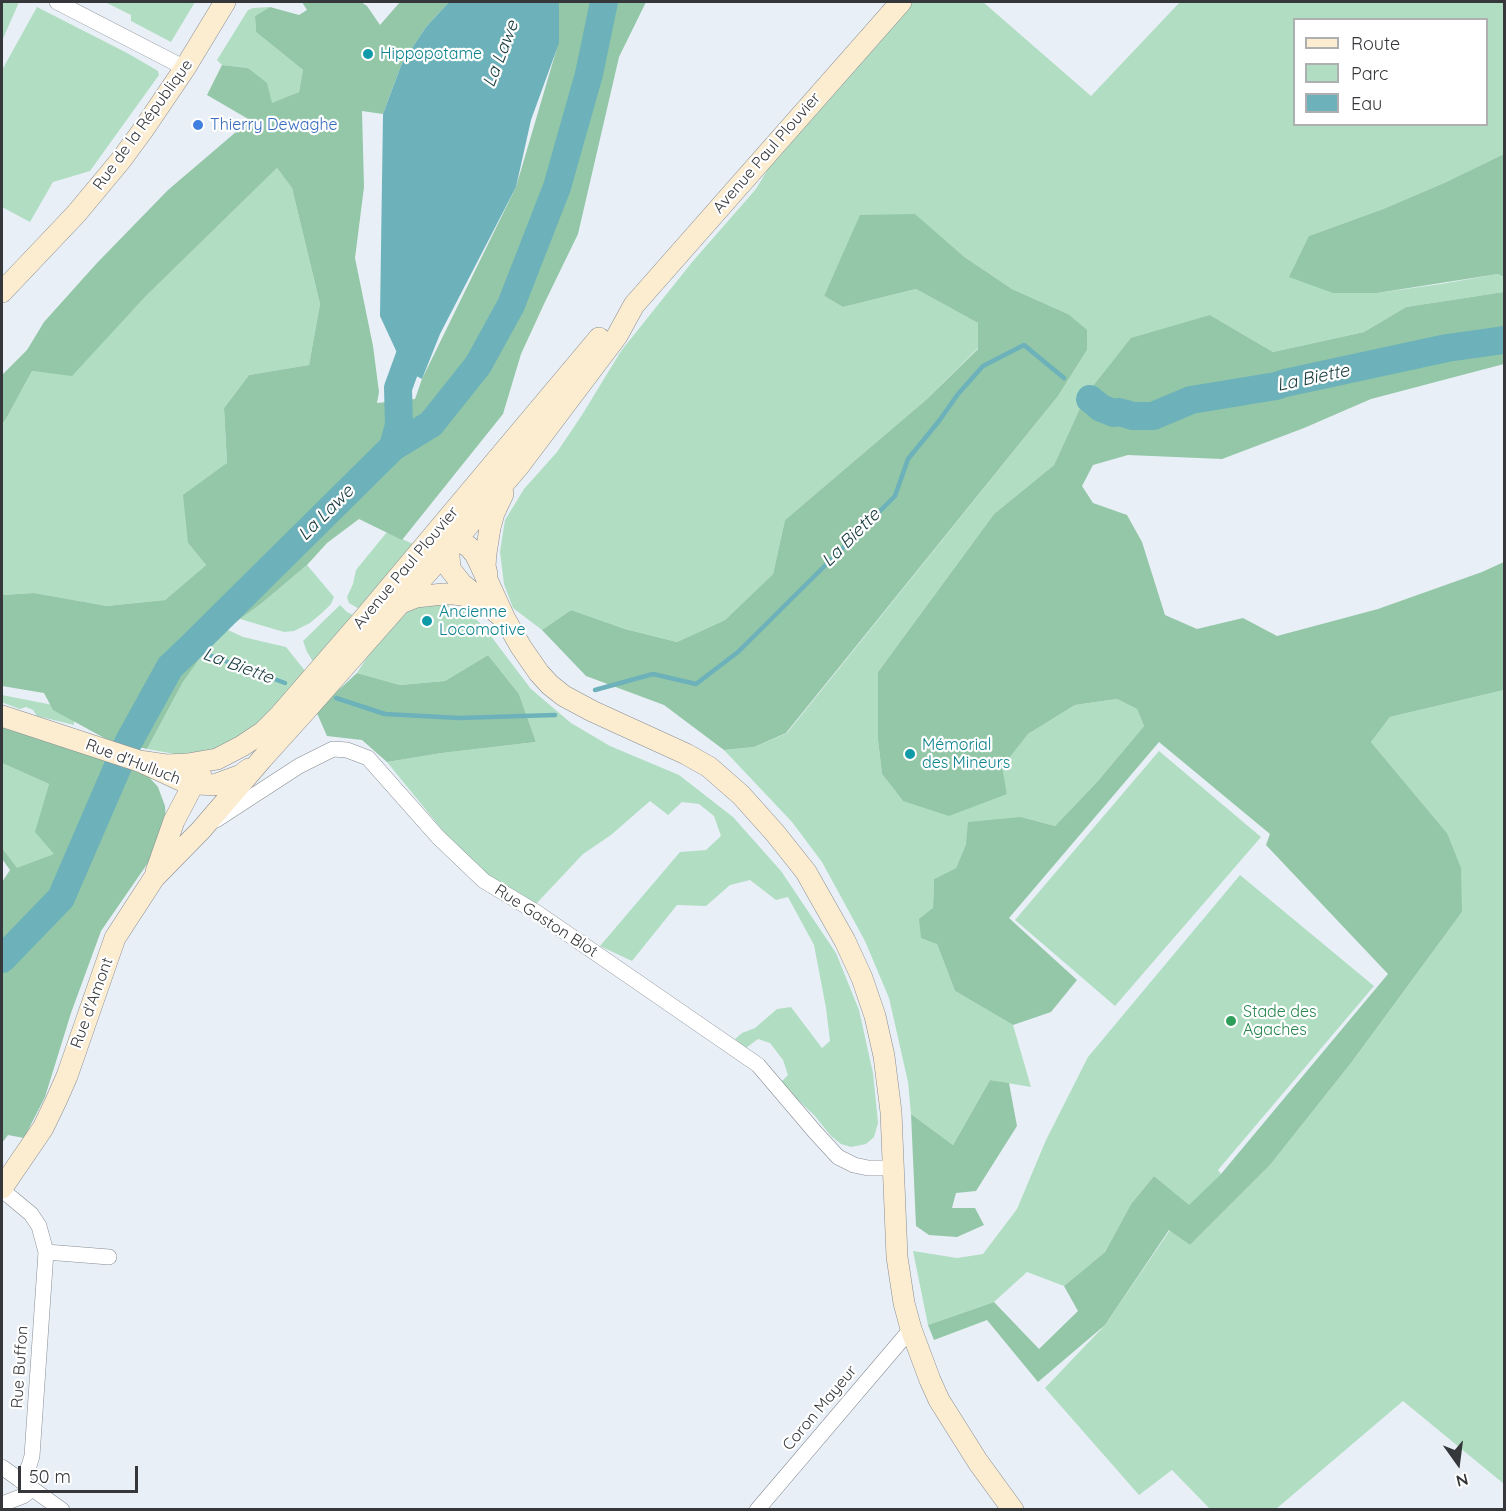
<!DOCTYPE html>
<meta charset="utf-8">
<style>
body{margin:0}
#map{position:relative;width:1506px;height:1511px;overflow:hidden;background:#e9eff7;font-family:Quicksand,sans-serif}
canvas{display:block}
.frame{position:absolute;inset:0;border:3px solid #35373a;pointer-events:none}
.legend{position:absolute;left:1293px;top:18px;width:195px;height:108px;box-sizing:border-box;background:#fff;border:2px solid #aeafb0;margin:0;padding:8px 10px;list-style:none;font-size:18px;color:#35373a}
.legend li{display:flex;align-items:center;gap:12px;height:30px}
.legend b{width:30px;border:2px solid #aeafb0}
.north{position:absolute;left:1428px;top:1433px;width:60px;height:60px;-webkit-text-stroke:4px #fff;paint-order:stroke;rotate:166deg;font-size:16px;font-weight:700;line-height:24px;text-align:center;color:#35373a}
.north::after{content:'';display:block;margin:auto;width:21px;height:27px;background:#35373a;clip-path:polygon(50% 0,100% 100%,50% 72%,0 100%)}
.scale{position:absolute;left:18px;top:1466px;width:120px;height:27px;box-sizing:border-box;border:3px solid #35373a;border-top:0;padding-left:8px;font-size:18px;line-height:21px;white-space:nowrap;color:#35373a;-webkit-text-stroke:4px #fff;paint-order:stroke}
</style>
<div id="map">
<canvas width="1506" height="1511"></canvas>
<div class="frame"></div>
<ul class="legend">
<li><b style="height:8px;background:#fcecd0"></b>Route</li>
<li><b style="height:16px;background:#b1dec2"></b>Parc</li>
<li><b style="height:16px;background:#6db2ba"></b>Eau</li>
</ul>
<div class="north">N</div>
<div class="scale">50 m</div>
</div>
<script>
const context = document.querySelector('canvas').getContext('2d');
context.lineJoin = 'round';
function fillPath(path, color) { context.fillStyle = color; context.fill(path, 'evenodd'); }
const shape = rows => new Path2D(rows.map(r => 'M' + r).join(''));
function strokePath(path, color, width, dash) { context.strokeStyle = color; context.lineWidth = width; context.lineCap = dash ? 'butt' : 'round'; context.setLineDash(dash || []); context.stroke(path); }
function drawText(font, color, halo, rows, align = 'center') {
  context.font = font + ' Quicksand,sans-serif'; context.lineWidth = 4.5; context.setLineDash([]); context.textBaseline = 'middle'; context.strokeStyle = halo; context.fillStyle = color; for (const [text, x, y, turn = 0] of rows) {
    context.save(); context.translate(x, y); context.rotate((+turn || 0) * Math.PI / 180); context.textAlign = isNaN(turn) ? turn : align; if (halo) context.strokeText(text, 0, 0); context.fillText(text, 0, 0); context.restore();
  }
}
fillPath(shape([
 [2,2,19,2,2,41],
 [105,2,195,2,171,42,131,21,131,15],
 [913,2,983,2,1091,96,1180,2,1504,2,1504,154,1444,183,1383,209,1309,236,1333,293,1377,293,1441,284,1498,274,1504,277,1504,292,1406,307,1364,332,1273,352,1210,315,1086,395,1054,465,994,514,878,672,878,740,882,774,903,801,1007,794,1001,767,1028,734,1075,705,1117,699,1137,709,1144,726,1097,782,1055,826,1021,817,966,844,956,868,934,879,933,908,937,944,955,991,1013,1025,1031,1087,990,1080,953,1145,911,1114,908,1082,889,998,865,941,822,862,792,822,724,750,754,747,787,733,1058,396,1087,350,1068,314,1012,289,963,256,840,261,824,296,843,307,916,289,978,323,978,348,927,399,785,520,773,574,725,620,677,642,625,629,571,610,542,630,513,608,504,584,500,552,505,520,524,489,557,452,582,415,621,351,693,261,756,189,772,162],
 [1294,20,1486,20,1486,124,1294,124],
 [37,7,129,54,158,71,159,75,90,171,53,182,30,222,2,207,2,70],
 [270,7,255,16,256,32,303,70,299,92,272,104,248,68,222,65,217,60,248,10,253,8],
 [277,168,292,188,320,304,309,365,249,375,224,408,227,463,188,543,206,565,165,600,107,606,34,593,2,595,2,424,6,419,32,371,72,375,145,297],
 [387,532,417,546,361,610,349,603,347,597,353,584,356,570],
 [307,565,334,597,331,604,323,612,310,623,294,631,284,632,240,619,262,603],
 [442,604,457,607,472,615,484,627,531,689,571,723,610,746,679,775,733,817,781,871,836,953,859,1010,873,1073,878,1123,874,1137,866,1144,851,1147,841,1144,831,1136,814,1115,780,1083,788,1075,783,1060,770,1043,758,1039,746,1048,735,1039,742,1033,755,1028,777,1009,791,1007,822,1048,830,1041,826,1008,814,945,788,897,776,900,750,880,730,885,706,906,677,905,632,961,600,946,680,852,706,850,721,836,714,816,699,804,682,802,668,815,650,801,611,835,583,854,535,905,489,878,444,832,387,762,442,753,536,742,519,694,488,655,445,681,400,685,357,673,373,648,392,626,408,611,425,605],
 [340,605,347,612,357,617,314,663,307,652,303,641],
 [226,629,243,637,286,647,306,672,283,699,247,733,204,754,175,754,147,749,183,682,213,638],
 [1504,690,1504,1484,1403,1401,1276,1509,1210,1509,1172,1470,1139,1495,1045,1388,1105,1325,1170,1230,1190,1245,1270,1165,1351,1063,1462,912,1447,833,1371,742,1390,717],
 [2,695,53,705,74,720,74,725,37,716,33,710,26,707,20,709,4,703,2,702],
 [1159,751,1261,837,1115,1006,1015,920],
 [2,763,49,784,36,832,55,854,17,869,2,848],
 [1240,875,1374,986,1218,1170,1221,1174,1189,1206,1154,1176,1131,1204,1105,1252,1064,1286,1027,1272,994,1302,928,1325,913,1251,957,1258,983,1254,1017,1209,1046,1140,1088,1057]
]), '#b1dec2');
fillPath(shape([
 [302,2,361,2,367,6,380,25,400,2,449,2,426,27,402,63,383,114,362,111,364,187,355,258,373,346,379,392,377,403,415,399,422,379,516,187,559,41,559,2,646,2,619,57,578,234,544,304,521,354,503,414,402,540,359,519,327,543,307,565,262,603,214,638,183,682,147,749,108,740,53,710,44,693,2,686,2,595,34,593,107,606,165,600,206,565,188,543,183,495,227,463,224,408,249,375,309,365,320,304,292,188,277,168,145,297,72,376,32,371,6,419,2,424,2,375,27,350,44,322,97,263,168,190,250,120,207,95,222,65,248,68,267,83,272,103,299,92,303,70,256,32,255,16,270,7,299,15,307,10],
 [1504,154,1504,277,1498,274,1377,293,1333,293,1289,277,1309,236,1383,209,1444,183],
 [915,214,963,256,1012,289,1068,314,1087,330,1087,350,1058,396,786,733,754,747,724,750,664,705,586,676,542,630,571,610,625,629,677,642,725,620,773,574,785,520,927,399,978,349,978,323,916,289,843,307,824,296,860,215],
 [1504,292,1504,364,1371,399,1304,428,1222,459,1128,455,1093,465,1082,486,1093,503,1127,515,1142,542,1165,615,1197,629,1243,618,1277,636,1378,609,1482,572,1504,562,1504,690,1390,717,1371,742,1447,833,1461,868,1462,912,1351,1063,1270,1165,1190,1245,1169,1230,1105,1325,1038,1382,987,1320,934,1340,928,1325,994,1302,1039,1349,1078,1311,1064,1286,1105,1252,1131,1204,1154,1176,1189,1205,1221,1174,1388,974,1266,845,1270,834,1159,742,1009,918,1077,980,1051,1012,1013,1025,955,991,937,944,921,938,919,919,933,908,934,879,956,868,966,844,968,822,1021,817,1055,826,1097,782,1144,726,1137,709,1117,699,1075,705,1028,734,1002,767,1007,794,949,816,903,801,882,774,878,740,878,672,994,514,1054,465,1086,395,1131,338,1210,315,1273,352,1364,332,1406,307],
 [488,655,519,694,536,742,442,753,387,762,362,740,327,736,316,711,357,673,400,685,445,681],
 [2,725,147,775,158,787,165,806,166,822,152,857,101,931,71,1013,45,1097,24,1138,8,1135,2,1143,2,882,10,870,2,859,2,848,17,868,54,854,35,832,49,784,2,763],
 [990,1080,1009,1083,1017,1126,976,1191,956,1193,952,1208,975,1208,984,1225,957,1237,929,1235,916,1226,911,1114,953,1145]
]), '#93c7a7');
fillPath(shape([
 [449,2,559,2,559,43,531,120,516,187,440,334,422,379,405,370,380,316,383,114,402,63,426,27]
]), '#6db2ba');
strokePath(shape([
 [190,648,285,683],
 [595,690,653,674,696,684,738,652,895,496,908,459,939,421,958,394,983,366,1024,345,1064,378],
 [336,698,385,714,459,718,555,715]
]), '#6db2ba', 4.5);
strokePath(shape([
 [1090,399,1101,408,1114,413,1119,412,1133,416,1153,416,1191,400,1276,386,1285,383,1447,348,1504,340],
 [393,447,431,424,478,365,511,305,557,187,589,74,604,2],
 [2,959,61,898,128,743,170,667,190,648,393,447,399,425,398,388,410,355,421,335]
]), '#6db2ba', 28);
const street = shape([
 [57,2,185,68],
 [216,820,299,766,333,749,347,750,368,758,438,837,484,881,536,912,758,1065,815,1132,838,1157,854,1165,868,1168,893,1168],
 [2,1190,31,1214,39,1226,46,1252,32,1456,29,1466,21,1481],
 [46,1252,109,1257],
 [2,1467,62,1510],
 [2,1504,23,1496,32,1489],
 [757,1510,911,1329]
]);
const secondary = shape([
 [2,292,76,214,121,160,143,130,185,68,225,2],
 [448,542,450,569,462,584,502,617],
 [422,550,448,538,457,539,469,547,475,554,479,562,505,619,521,647,539,673,550,685,564,696,592,711,686,754,709,767,741,795,775,833,806,872,845,941,862,978,875,1016,884,1056,891,1112,897,1257,904,1303,911,1329,930,1380,939,1400,978,1462,1013,1510],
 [487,574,485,566,486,553,490,528,494,513,503,494],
 [401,603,416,597,443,594,454,594,476,597],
 [2,716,139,761,187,783,214,785,241,775,249,769],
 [139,761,166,765,188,764,217,759,242,746,263,732,280,715,365,617,599,338],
 [156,872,174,821,194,783,201,776],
 [2,1188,43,1128,56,1101,67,1076,115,938,154,878,201,830,262,759,308,708,457,539,519,466,617,336,634,305,901,2]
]);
strokePath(street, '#878d94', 16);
strokePath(secondary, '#878d94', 22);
strokePath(street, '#fff', 15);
strokePath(secondary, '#fcecd0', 21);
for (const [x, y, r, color] of [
 [368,54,6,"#0f9aa8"],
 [198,125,6,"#3f7fe0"],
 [427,621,6,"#0f9aa8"],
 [910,754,6,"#0f9aa8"],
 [1231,1021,6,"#2e9e5b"]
]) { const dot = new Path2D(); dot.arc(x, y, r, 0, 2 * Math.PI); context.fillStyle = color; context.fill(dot); strokePath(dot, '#fff', 2); }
drawText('16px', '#0d838f', '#fff', [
 ["Hippopotame",380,54],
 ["Ancienne",439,612],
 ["Locomotive",439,630],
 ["Mémorial",922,745],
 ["des Mineurs",922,763]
], 'left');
drawText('16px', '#35373a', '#fff', [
 ["Rue de la République",143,125,-54],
 ["Avenue Paul Plouvier",767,153,-49],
 ["Avenue Paul Plouvier",406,568,-50],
 ["Rue d'Hulluch",133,762,21],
 ["Rue Gaston Blot",546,921,33],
 ["Rue d'Amont",92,1003,-70],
 ["Rue Buffon",20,1367,-86],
 ["Coron Mayeur",820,1408,-50]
]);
drawText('16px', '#366cbe', '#fff', [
 ["Thierry Dewaghe",210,125]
], 'left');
drawText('16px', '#27864d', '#fff', [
 ["Stade des",1243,1012],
 ["Agaches",1243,1030]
], 'left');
drawText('italic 18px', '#183b3e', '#fff', [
 ["La Lawe",501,54,-69],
 ["La Biette",1313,378,-12],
 ["La Lawe",326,513,-45],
 ["La Biette",851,538,-45],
 ["La Biette",238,666,20]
]);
</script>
